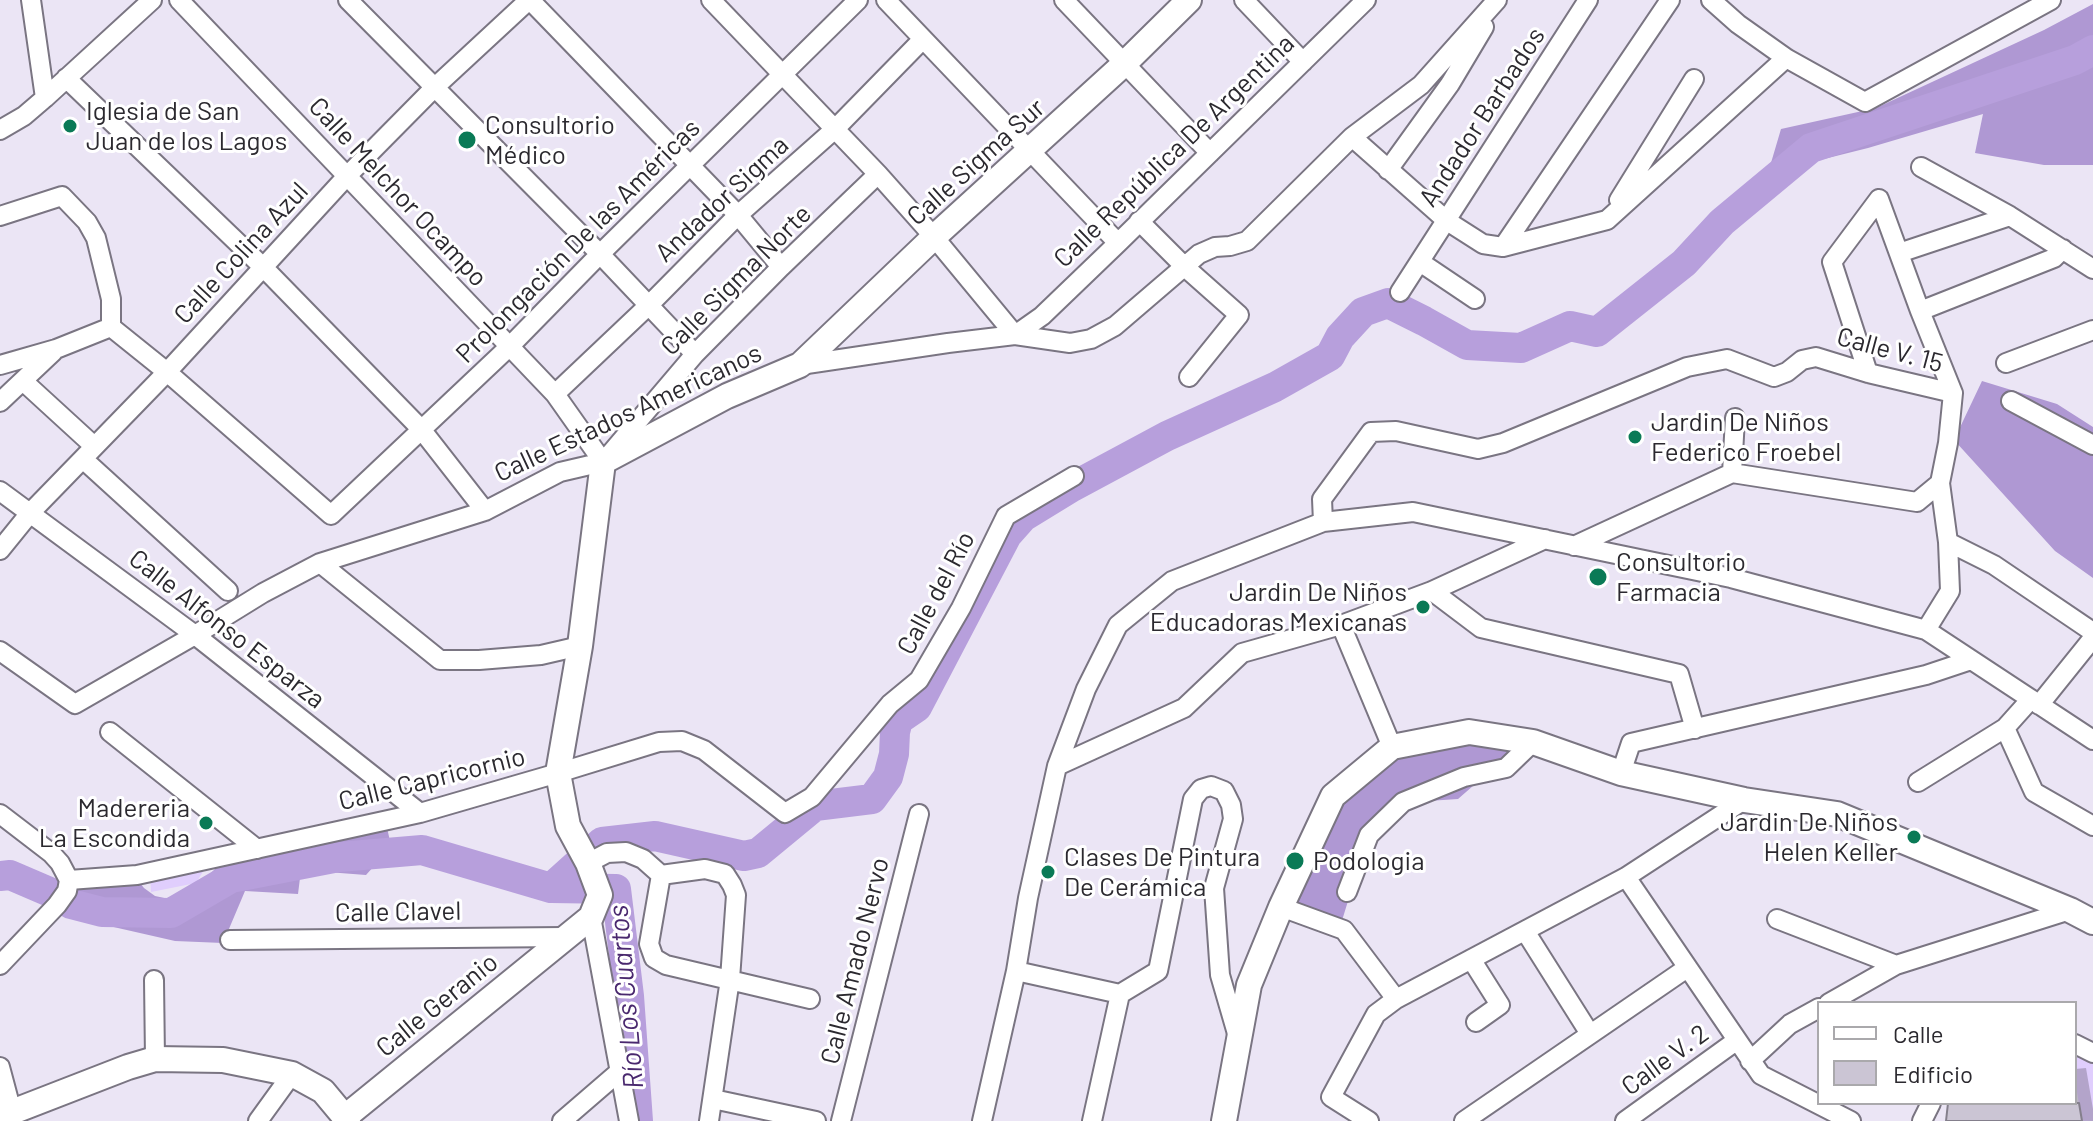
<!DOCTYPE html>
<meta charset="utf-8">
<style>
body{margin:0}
#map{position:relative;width:2093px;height:1121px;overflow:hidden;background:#ebe5f5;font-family:Barlow,sans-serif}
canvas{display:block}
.legend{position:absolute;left:1817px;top:1001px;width:260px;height:104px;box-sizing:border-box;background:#fff;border:2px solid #aaa9ac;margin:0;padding:10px 14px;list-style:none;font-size:24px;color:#2b292f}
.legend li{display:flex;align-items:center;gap:16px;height:40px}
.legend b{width:40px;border:2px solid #aaa9ac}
</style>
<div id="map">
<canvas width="2093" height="1121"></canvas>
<ul class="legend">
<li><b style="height:10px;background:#fff"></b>Calle</li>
<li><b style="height:22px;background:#cbc5d4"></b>Edificio</li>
</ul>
</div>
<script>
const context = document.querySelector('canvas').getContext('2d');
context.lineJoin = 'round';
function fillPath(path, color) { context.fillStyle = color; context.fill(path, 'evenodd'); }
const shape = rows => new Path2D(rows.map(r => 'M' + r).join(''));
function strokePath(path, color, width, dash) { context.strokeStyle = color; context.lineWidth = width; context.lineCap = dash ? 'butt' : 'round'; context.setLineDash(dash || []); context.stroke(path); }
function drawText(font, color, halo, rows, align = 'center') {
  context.font = font + ' Barlow,sans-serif'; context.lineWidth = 6; context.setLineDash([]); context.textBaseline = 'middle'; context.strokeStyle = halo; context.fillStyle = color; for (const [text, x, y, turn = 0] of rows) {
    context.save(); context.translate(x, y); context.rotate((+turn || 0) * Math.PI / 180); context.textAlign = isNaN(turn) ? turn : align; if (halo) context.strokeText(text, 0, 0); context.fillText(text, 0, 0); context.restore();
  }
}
fillPath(shape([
 [201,864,204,870,196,883,151,892,150,874],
 [2075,1036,2093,1047,2093,1121,2082,1121,2075,1081]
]), '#e0cefd');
fillPath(shape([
 [2093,4,2093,165,2044,165,1975,153,1983,114,1868,148,1768,173,1781,129,1876,108,2044,30],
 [1982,381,2057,404,2093,427,2093,578,2055,551,1954,440],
 [1467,735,1513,751,1458,799,1428,801,1399,812,1364,849,1340,927,1284,905,1346,788,1398,759],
 [386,823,395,864,375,865,366,875,301,870,298,894,245,891,223,943,175,941,96,923,61,907,73,882,135,877,144,888,155,896,169,899,183,896,193,891,222,862]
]), '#af98d3');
fillPath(shape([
 [2086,1068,2093,1109,2093,1121,1948,1121,1949,1110,1946,1103,2075,1103,2075,1069]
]), '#0003');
strokePath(shape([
 [0,876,10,875,52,893,71,904,102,912,171,913,231,878,339,857,422,850,551,888,616,889,629,996,638,1121],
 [551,888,602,842,655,836,744,856,758,853,815,806,872,799,888,777,894,754,895,732,898,720,917,707,1007,535,1023,517,1072,487,1167,436,1275,387,1330,356,1340,337,1363,312,1388,303,1424,321,1467,345,1521,348,1570,326,1597,332,1684,263,1722,222,1811,148,2075,60,2093,50]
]), '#b79fdc', 30);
const building = shape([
 [1948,1103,2079,1103,2082,1121,1946,1121,1948,1103]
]);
fillPath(building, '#cbc5d4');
strokePath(building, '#847f8c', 2);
const street = shape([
 [31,0,45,98],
 [179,0,555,394,603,462],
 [348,0,600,254,695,354],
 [530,0,738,215,781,267],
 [711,0,878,174,934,237,1015,335],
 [886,0,1118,243],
 [1064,0,1210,153],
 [1244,0,1303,62],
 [1711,0,1738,24,1786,58,1865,102,2051,0],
 [66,78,263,267,421,429,485,511],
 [0,130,24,116,45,98,152,0],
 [1352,137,1447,221,1483,244,1503,247,1607,220,1786,58],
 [1921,167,2010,216,2093,269],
 [1388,170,1450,84,1484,27],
 [1879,199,1920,311,1953,393,1948,443,1940,483,1948,542,1950,591,1926,630],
 [1619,200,1694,79],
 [0,216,62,196,87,222,96,238,111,299,111,327,167,372,331,515,509,347,600,254,858,0],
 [1139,221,1186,268,1239,315,1189,377],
 [1503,247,1670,0],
 [1899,253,2010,216],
 [1420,262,1475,299],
 [1400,292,1588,0],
 [1920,311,2054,258,2063,249],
 [1015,335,1042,316,1118,243,1366,0],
 [2006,363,2093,330],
 [0,365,56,349,111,327],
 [800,365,948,343,1015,335,1070,343,1091,339,1115,326,1199,254,1215,247,1230,246,1247,241,1352,137,1421,85,1497,0],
 [1868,373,1832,262,1879,199],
 [23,381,94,446],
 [555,394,649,305,738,215,835,129,923,39],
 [2011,401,2093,445],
 [0,402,53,352],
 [610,454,695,354,781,267,878,174],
 [83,459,228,591],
 [1732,473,1917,502,1940,483],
 [1732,473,1735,418],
 [0,491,195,635,420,813],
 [1323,522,1322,499,1371,432,1396,431,1478,449,1503,443,1687,367,1727,359,1774,377,1787,372,1802,360,1816,357,1868,373,1953,393],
 [1948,542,1994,565,2093,632],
 [1574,546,1732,473],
 [0,550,30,513,167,372,347,176,435,87,529,0],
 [320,563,440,660,479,660,541,655,580,646],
 [1432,591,1481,628,1679,674,1695,729],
 [1341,625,1392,747],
 [0,651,75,704,195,635,263,593,320,563,485,511,560,472,603,462],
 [2039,705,2093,638],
 [2005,728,2034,792,2093,826],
 [110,732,257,849],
 [1057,766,1184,708,1242,653,1341,625,1432,591,1545,539],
 [1621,773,1631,743,1926,675,1971,660],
 [1918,782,2005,728,2031,699],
 [0,814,51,853,60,863,69,880],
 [588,863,607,853,626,852,643,859,661,875],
 [661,875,705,869,725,874,732,885,736,895,730,979,709,1121],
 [661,875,649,944,654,958,666,965,810,999],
 [1626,877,1761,1075,1851,1121],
 [69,880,137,875,420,813,558,773,659,742,682,741,704,750,785,813,812,797,890,704,919,680,961,608,1006,516,1074,476],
 [1347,892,1369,835,1403,802,1464,777,1506,768,1533,742],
 [1281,907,1344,930,1396,999],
 [591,917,629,1121],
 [1777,919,1896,965],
 [1525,931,1590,1034],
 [230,940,565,937],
 [1471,959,1500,1005,1476,1022],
 [0,965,57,905,67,891,69,880],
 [1016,971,1120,994],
 [154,980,155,1059],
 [1829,1003,1896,965,2070,910],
 [2075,1044,2093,1053],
 [1750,1061,1790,1024,1819,1008],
 [0,1067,12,1112],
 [713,1099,816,1121],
 [258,1121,292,1074],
 [562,1121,620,1071],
 [841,1121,919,814],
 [982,1121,1016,971,1028,898,1057,766,1086,689,1118,625,1172,581,1323,522,1413,512,1731,578,1926,630,2093,740],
 [1092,1121,1120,994,1158,971,1193,799,1201,789,1211,786,1224,791,1231,805,1233,819,1214,888,1220,975,1238,1037],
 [1369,1121,1331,1097,1376,1014,1396,999,1626,877,1744,800],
 [1464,1121,1687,968],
 [1625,1121,1736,1041],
 [1922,1121,1931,1103]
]);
const secondary = shape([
 [0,1114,12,1112,128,1067,155,1059,223,1060,292,1074,323,1091,348,1121],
 [345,1117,591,917,600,895,588,863,568,826,558,773,580,646,603,462,727,396,800,365,934,237,1124,64,1189,0],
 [1224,1121,1249,985,1281,907,1333,796,1392,747,1469,732,1533,742,1621,773,1744,800,1837,814,2070,910,2093,922]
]);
strokePath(street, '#7a7582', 22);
strokePath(secondary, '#7a7582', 28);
strokePath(street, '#fff', 18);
strokePath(secondary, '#fff', 24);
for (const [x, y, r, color] of [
 [70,126,8,"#0a7a56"],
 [467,140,10,"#0a7a56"],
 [1635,437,8,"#0a7a56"],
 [1598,577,10,"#0a7a56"],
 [1423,607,8,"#0a7a56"],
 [206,823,8,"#0a7a56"],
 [1914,837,8,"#0a7a56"],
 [1295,861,10,"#0a7a56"],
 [1048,872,8,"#0a7a56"]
]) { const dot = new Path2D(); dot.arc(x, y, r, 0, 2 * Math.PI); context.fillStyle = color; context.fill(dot); strokePath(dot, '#fff', 3); }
drawText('26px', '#2b292f', '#fff', [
 ["Iglesia de San",86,111],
 ["Juan de los Lagos",86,141],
 ["Consultorio",485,125],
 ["Médico",485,155],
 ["Jardin De Niños",1651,422],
 ["Federico Froebel",1651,452],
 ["Consultorio",1616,562],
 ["Farmacia",1616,592],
 ["Jardin De Niños",1407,592,"right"],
 ["Educadoras Mexicanas",1407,622,"right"],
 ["Madereria",190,808,"right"],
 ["La Escondida",190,838,"right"],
 ["Jardin De Niños",1898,822,"right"],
 ["Helen Keller",1898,852,"right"],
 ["Clases De Pintura",1064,857],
 ["De Cerámica",1064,887],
 ["Podologia",1313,861]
], 'left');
drawText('26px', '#2b292f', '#fff', [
 ["Andador Barbados",1482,117,-57],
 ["Calle República De Argentina",1174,151,-44],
 ["Calle Sigma Sur",976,162,-42],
 ["Calle Melchor Ocampo",398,192,47],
 ["Andador Sigma",722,199,-43],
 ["Prolongación De las Américas",578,241,-45],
 ["Calle Colina Azul",241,253,-47],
 ["Calle Sigma Norte",736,280,-45],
 ["Calle V. 15",1890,350,15],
 ["Calle Estados Americanos",628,413,-25],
 ["Calle del Río",936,593,-62],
 ["Calle Alfonso Esparza",227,629,38],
 ["Calle Capricornio",432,779,-14],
 ["Calle Clavel",398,912,-1],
 ["Calle Amado Nervo",855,961,-76],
 ["Calle Geranio",437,1005,-39],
 ["Calle V. 2",1665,1060,-36]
]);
drawText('italic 28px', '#49286e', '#fff', [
 ["Río Los Cuartos",626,997,-95]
]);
</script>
